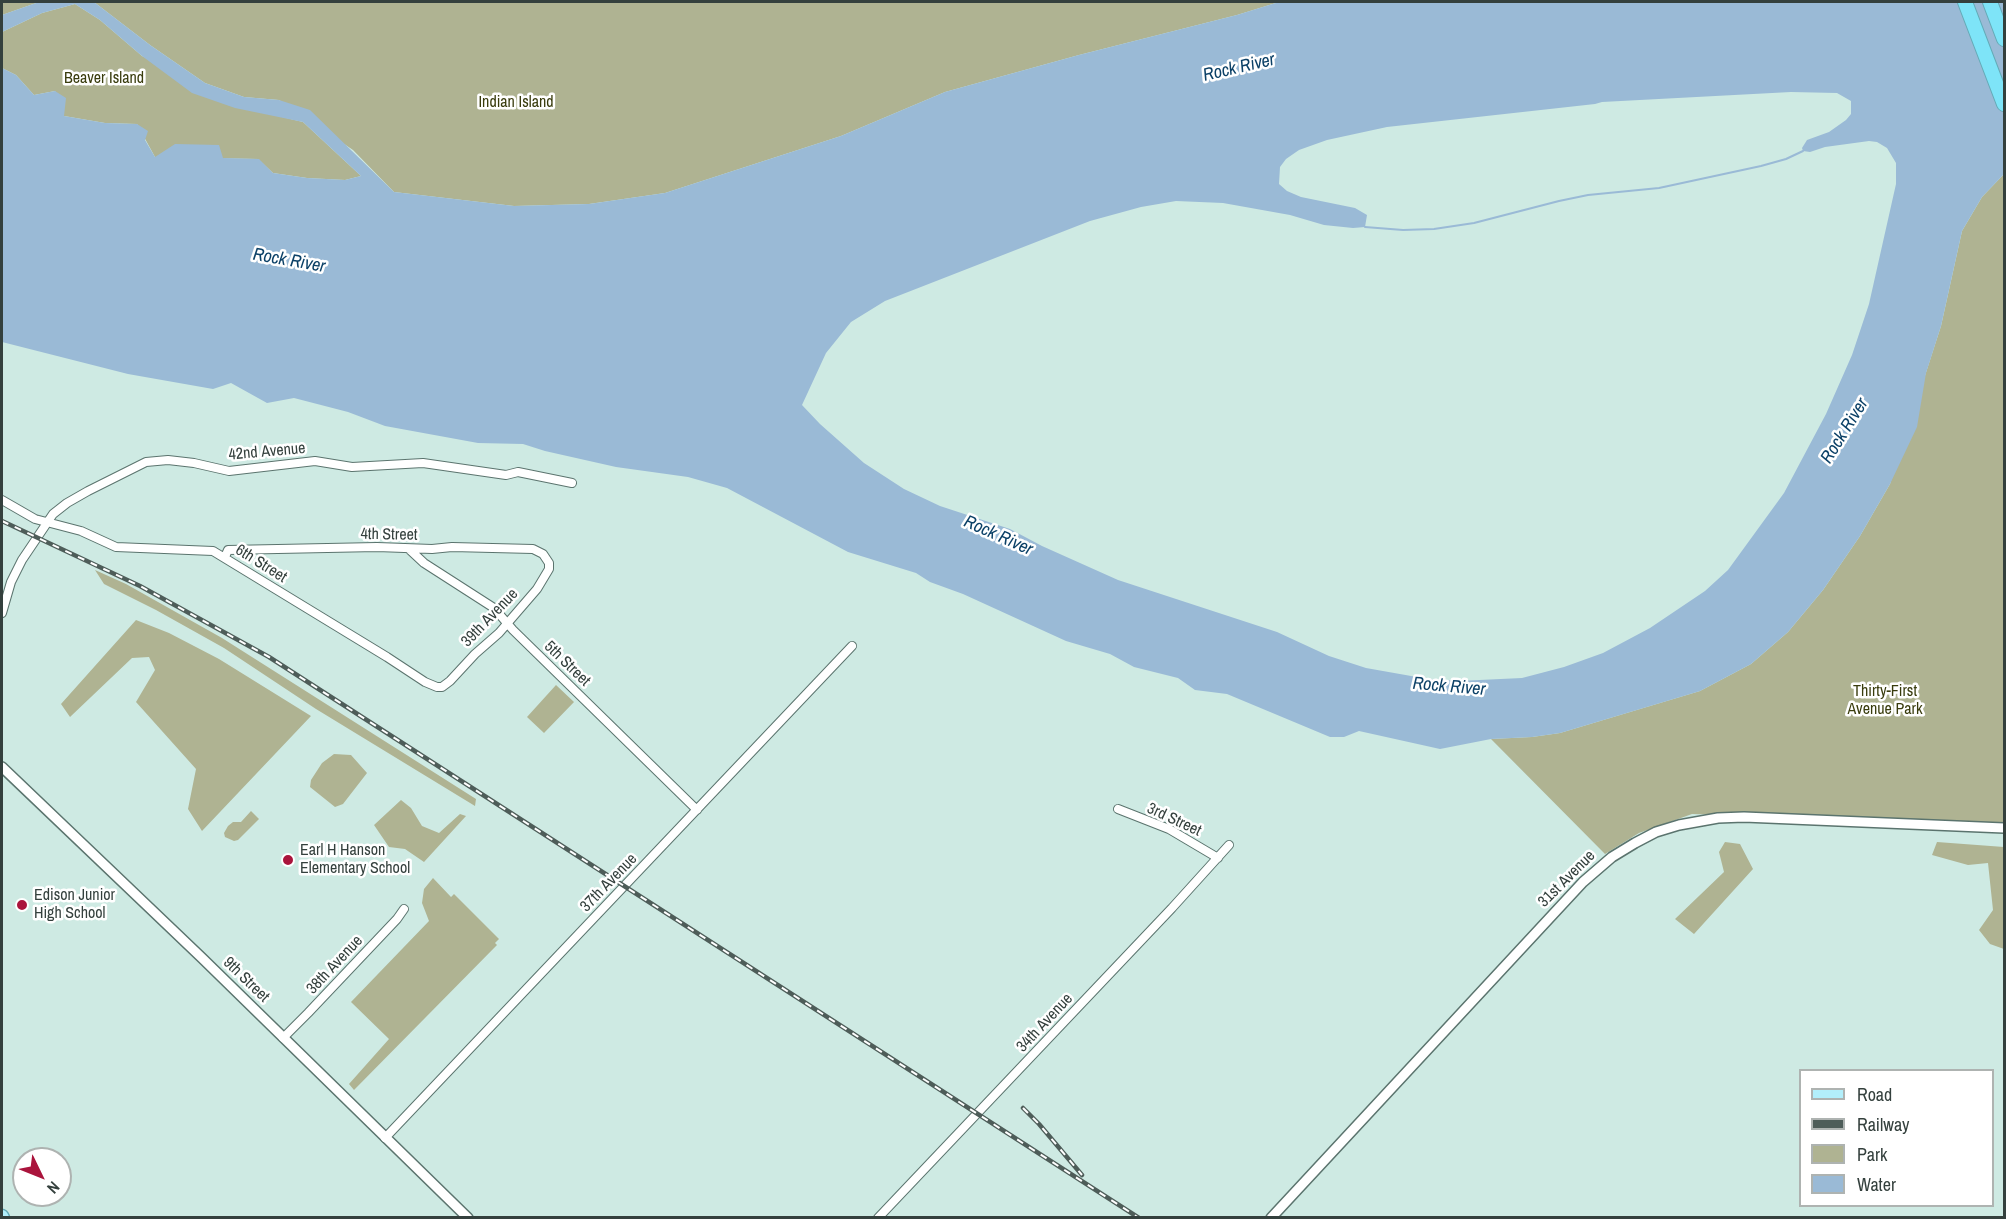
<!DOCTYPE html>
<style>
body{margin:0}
#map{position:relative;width:2006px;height:1219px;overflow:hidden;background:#ceeae3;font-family:"Archivo Narrow",sans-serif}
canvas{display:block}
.frame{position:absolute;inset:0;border:3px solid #34403d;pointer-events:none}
.legend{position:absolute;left:1799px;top:1069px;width:195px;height:138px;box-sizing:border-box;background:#fff;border:2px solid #aeb3b1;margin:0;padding:8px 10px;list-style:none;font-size:18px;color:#34403d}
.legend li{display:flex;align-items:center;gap:12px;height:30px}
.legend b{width:30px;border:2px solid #aeb3b1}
.north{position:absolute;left:12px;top:1147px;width:60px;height:60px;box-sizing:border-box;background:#fff;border:2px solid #aeb3b1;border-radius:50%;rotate:133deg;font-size:16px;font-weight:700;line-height:24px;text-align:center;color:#34403d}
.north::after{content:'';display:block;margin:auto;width:21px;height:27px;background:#aa143c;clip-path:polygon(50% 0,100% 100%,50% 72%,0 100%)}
</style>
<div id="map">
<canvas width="2006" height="1219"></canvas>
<div class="frame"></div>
<ul class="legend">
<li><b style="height:8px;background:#b2effb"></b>Road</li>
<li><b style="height:8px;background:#4e5d59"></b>Railway</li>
<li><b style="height:16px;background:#afb392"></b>Park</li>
<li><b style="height:16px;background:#9abad6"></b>Water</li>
</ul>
<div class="north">N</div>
</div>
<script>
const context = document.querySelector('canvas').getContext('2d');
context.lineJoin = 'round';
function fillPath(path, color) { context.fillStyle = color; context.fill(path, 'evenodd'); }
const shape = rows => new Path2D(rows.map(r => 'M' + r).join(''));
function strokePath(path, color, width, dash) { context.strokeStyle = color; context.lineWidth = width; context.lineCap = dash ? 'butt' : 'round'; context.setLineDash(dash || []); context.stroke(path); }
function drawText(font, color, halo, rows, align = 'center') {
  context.font = font + ' "Archivo Narrow",sans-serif'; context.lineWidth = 5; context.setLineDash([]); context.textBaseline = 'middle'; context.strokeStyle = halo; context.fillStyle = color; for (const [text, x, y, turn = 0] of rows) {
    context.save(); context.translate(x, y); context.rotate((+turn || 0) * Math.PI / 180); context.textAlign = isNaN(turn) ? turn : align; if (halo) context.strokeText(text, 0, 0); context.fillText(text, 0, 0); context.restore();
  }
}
fillPath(shape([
 [2,2,39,2,2,15],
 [94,2,1279,2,1237,15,1079,55,945,92,841,136,665,193,589,204,514,206,394,192,353,150,279,100,244,97,205,83,150,45],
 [75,4,100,20,142,56,274,115,303,122,361,176,345,180,307,178,273,173,258,159,155,157,137,124,105,123,64,116,55,91,34,95,16,75,2,68,2,32,42,13],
 [2004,174,2004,824,1692,814,1639,833,1605,854,1491,739,1532,737,1560,733,1700,691,1751,664,1788,632,1823,590,1860,536,1890,484,1941,326,1962,231,1982,197],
 [95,570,126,584,222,638,476,799,475,806,316,709,224,648,156,610,104,584],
 [136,620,169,633,219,659,311,716,202,831,188,809,196,769,136,702,155,670,149,657,132,658,70,717,61,704],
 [556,685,574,702,544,733,527,717],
 [334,754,351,755,367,773,343,804,335,807,310,787,311,780,322,763],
 [401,800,411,808,422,826,439,833,460,814,466,816,424,862,405,849,389,847,374,825],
 [251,811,259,819,238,840,234,841,225,837,224,833,228,826,233,822,241,822],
 [1725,842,1740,844,1753,869,1694,934,1675,919,1724,872,1719,852],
 [1937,842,2004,847,2004,949,1990,944,1979,930,1993,910,1988,863,1968,865,1932,855],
 [433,878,451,897,454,894,499,939,495,943,497,945,354,1090,349,1084,389,1039,351,1002,429,921,422,903,424,889]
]), '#afb392');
fillPath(shape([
 [39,2,94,2,150,45,205,83,244,97,279,100,310,110,394,192,514,206,589,204,665,193,841,136,945,92,1079,55,1237,15,1279,2,2004,2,2004,174,1982,197,1962,231,1941,326,1926,373,1917,427,1890,484,1860,536,1823,590,1788,632,1751,664,1700,691,1560,733,1532,737,1491,739,1440,749,1359,731,1344,737,1330,737,1227,694,1195,690,1178,678,1134,667,1110,654,1066,641,963,594,930,582,916,573,848,552,727,488,688,477,616,467,545,451,523,444,478,443,385,426,348,412,294,398,267,403,231,383,213,389,128,374,2,342,2,68,16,75,34,95,55,91,66,98,64,116,105,123,137,124,148,131,145,140,155,157,175,144,219,145,223,158,259,159,273,173,307,178,345,180,361,176,303,122,235,108,192,93,142,56,100,20,75,4,42,13,2,32,2,15],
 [1791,92,1837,93,1851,101,1851,114,1846,120,1829,132,1807,140,1802,148,1803,151,1810,152,1825,147,1869,141,1877,142,1887,148,1896,163,1896,184,1869,304,1852,355,1826,414,1784,493,1728,570,1705,591,1650,628,1603,653,1564,667,1522,678,1458,681,1428,679,1366,668,1329,656,1277,632,1118,580,1042,546,1010,529,940,506,904,489,864,463,820,424,802,405,826,353,851,322,885,301,1090,221,1141,207,1176,201,1223,203,1290,215,1324,225,1353,228,1365,227,1367,215,1355,208,1301,197,1287,191,1279,184,1280,167,1286,159,1299,150,1327,140,1387,127,1595,104,1602,102]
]), '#9abad6');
strokePath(shape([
 [1365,227,1403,230,1434,229,1474,223,1559,201,1588,195,1659,188,1761,166,1786,159,1803,151]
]), '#9abad6', 2);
const minor = shape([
 [2,500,35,519,81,531,116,547,213,551,387,657,425,682,437,687,442,687,450,681,475,654,499,633,537,589,549,569,549,563,543,554,533,549,452,547,432,549,377,547,228,550,225,557],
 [409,549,424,563,494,608,513,630,697,810],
 [2,613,11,582,22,560,53,514,67,503,88,491,146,462,168,460,194,463,229,471,315,461,352,467,423,463,506,475,518,472,572,483],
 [1118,809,1169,829,1218,858],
 [283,1038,308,1013,397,919,404,909],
 [385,1138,852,646],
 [878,1218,1172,908,1229,845]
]);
const tertiary = shape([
 [2,767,202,958,468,1218],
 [1271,1218,1583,882,1612,857,1635,843,1656,832,1679,825,1718,818,1744,817,2004,828]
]);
const primary = shape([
 [2,1216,3,1218]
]);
const motorway = shape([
 [1965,2,2004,104],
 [1990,2,2004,39]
]);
strokePath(minor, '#5b746e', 10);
strokePath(tertiary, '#5b746e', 12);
strokePath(primary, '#64abb7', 15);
strokePath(motorway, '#64abb7', 16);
strokePath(minor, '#fff', 8);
strokePath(tertiary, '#fff', 9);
strokePath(primary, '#b2effb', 12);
strokePath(motorway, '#7ee4f8', 14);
const rail = shape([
 [2,521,140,586,269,657,1139,1218],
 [1023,1108,1039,1124,1082,1175]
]);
strokePath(rail, '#4e5d59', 4.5);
strokePath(rail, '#fff', 2, [7]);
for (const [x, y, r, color] of [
 [288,860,6,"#aa143c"],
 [22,905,6,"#aa143c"]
]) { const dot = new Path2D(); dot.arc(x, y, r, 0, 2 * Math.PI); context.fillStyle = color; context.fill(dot); strokePath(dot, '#fff', 2); }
drawText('16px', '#393c0d', '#fff', [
 ["Beaver Island",104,79],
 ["Indian Island",516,103],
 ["Thirty-First",1885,692],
 ["Avenue Park",1885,710]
]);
drawText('16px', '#34403d', '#fff', [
 ["42nd Avenue",267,452,-5],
 ["4th Street",389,535,1],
 ["6th Street",261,564,32],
 ["39th Avenue",490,618,-46],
 ["5th Street",567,664,44],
 ["3rd Street",1174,820,25],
 ["31st Avenue",1567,879,-45],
 ["37th Avenue",609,883,-46],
 ["38th Avenue",335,965,-47],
 ["9th Street",246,980,44],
 ["34th Avenue",1045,1023,-47]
]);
drawText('16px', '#34403d', '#fff', [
 ["Earl H Hanson",300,851],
 ["Elementary School",300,869],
 ["Edison Junior",34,896],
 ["High School",34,914]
], 'left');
drawText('italic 18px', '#0c4167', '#fff', [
 ["Rock River",1239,68,-13],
 ["Rock River",289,261,10],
 ["Rock River",1845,431,-58],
 ["Rock River",998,536,24],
 ["Rock River",1449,687,5]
]);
</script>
